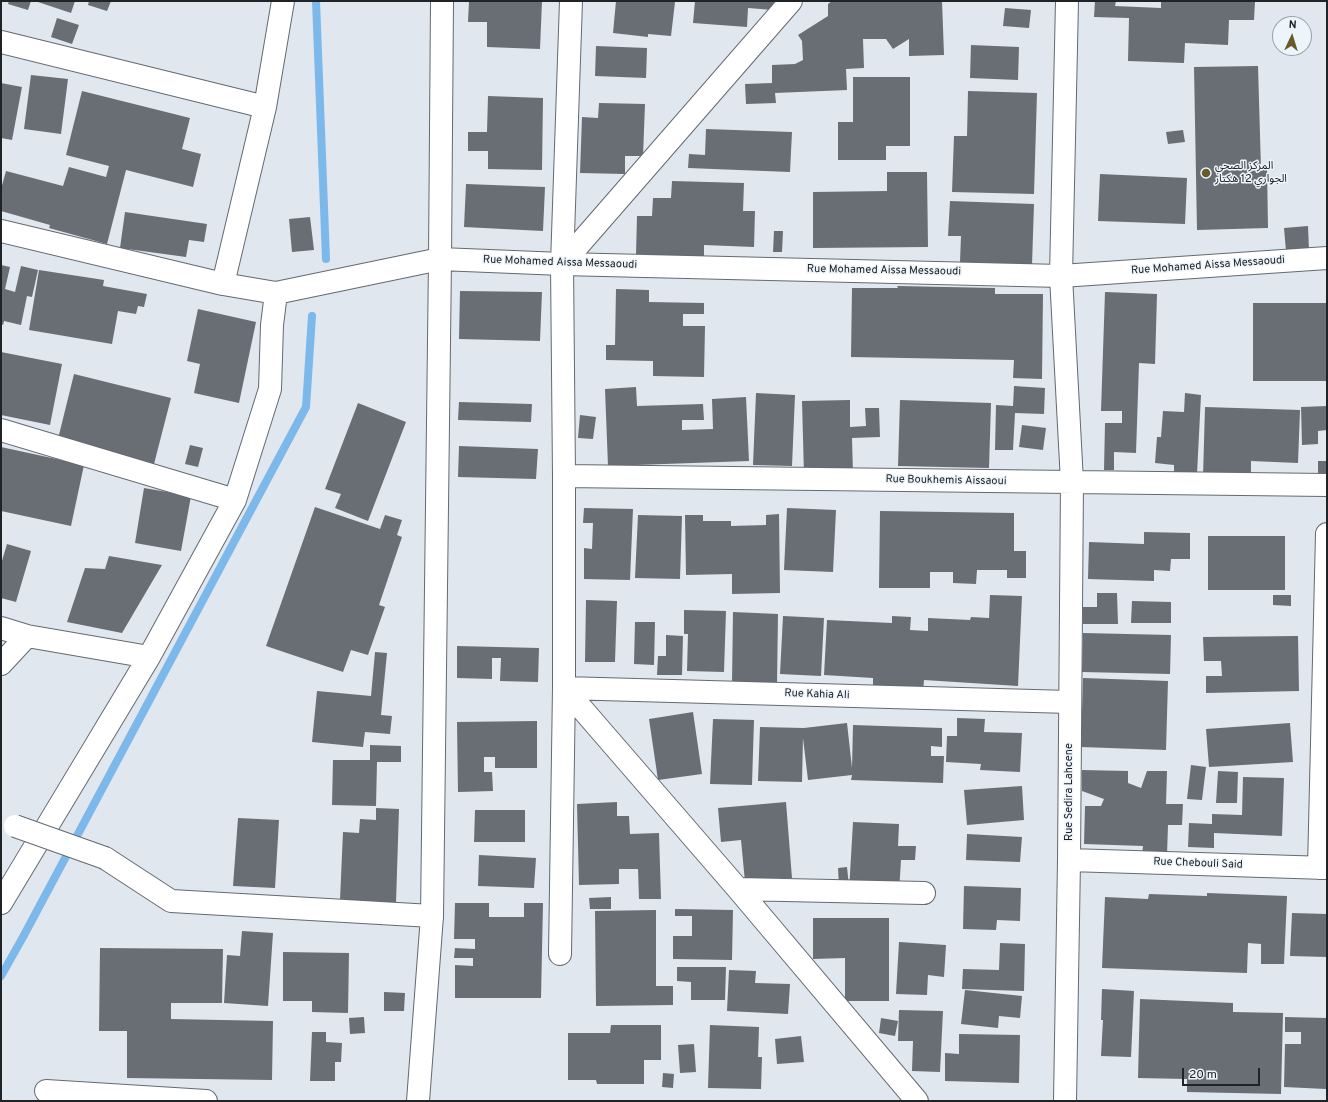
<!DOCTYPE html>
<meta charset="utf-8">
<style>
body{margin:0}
#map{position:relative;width:1328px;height:1102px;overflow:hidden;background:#e0e7ee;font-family:Overpass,sans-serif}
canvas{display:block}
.frame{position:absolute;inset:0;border:2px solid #202325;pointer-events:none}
.north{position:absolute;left:1272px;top:16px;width:40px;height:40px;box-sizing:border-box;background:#edf5fc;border:1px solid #9ba1a6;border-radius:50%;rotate:4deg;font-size:11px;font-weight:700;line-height:16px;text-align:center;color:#202325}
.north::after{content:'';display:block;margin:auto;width:14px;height:18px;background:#695b28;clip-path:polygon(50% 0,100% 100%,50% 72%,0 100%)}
.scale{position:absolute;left:1182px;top:1068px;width:78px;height:18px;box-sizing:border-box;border:2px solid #202325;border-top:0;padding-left:5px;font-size:12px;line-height:14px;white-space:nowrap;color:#202325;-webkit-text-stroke:3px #edf5fc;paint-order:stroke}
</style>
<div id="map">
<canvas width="1328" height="1102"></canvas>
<div class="frame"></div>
<div class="north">N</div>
<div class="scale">20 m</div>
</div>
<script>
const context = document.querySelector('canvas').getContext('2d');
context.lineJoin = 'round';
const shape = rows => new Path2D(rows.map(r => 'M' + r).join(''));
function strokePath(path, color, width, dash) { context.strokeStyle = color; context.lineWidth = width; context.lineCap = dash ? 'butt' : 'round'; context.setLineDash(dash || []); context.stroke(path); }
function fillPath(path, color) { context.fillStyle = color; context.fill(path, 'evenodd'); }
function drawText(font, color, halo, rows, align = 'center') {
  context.font = font + ' Overpass,"Noto Sans Arabic",sans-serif'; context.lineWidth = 3; context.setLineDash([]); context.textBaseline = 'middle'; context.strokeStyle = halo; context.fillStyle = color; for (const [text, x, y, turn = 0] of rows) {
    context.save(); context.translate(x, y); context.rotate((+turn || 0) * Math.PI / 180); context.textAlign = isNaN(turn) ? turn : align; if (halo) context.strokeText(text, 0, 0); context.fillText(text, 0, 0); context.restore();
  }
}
strokePath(shape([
 [316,1,326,259],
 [1,976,23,937,306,407,312,316]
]), '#7db8ea', 8);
fillPath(shape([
 [9,1,31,1,28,10,8,4],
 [35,1,75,1,71,13],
 [89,1,111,1,107,11,88,5],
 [469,1,542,1,540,49,487,47,487,22,468,22],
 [616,1,675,2,671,36,648,34,648,37,613,33],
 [695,1,774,1,773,10,748,8,747,27,693,23],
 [832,1,942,1,944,55,909,56,909,39,893,49,886,39,863,39,864,68,846,69,847,90,775,93,776,103,746,104,745,84,772,83,772,65,795,64,803,60,802,41,798,35,828,16,828,4],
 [1095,1,1116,1,1115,6,1161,8,1161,1,1255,1,1254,20,1229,20,1228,45,1185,43,1184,63,1128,61,1129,18,1094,17],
 [1005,8,1031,10,1029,28,1003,26],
 [57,18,79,25,72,44,51,37],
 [971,45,1019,47,1018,80,970,78],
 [596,46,647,48,646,78,595,76],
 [1258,66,1261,169,1267,169,1268,228,1197,230,1194,67],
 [31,75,68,79,61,134,24,129],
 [853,77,910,77,910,146,886,146,886,160,838,160,838,122,853,122],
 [1,83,22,87,12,140,1,138],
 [82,91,190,118,182,149,201,154,193,187,126,170,107,244,49,228,50,225,1,211,1,189,6,171,63,186,69,167,106,177,109,166,66,155],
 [968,91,1037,93,1034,194,952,192,954,136,967,136],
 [488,96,543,98,542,170,488,169,488,151,468,151,468,132,487,132],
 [599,103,645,104,643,156,625,156,625,174,580,173,582,117,598,118],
 [706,129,792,132,790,172,688,168,689,154,705,155],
 [1183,130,1185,142,1168,144,1166,132],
 [887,172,927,172,928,247,813,248,813,192,887,191],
 [1100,174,1187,178,1185,224,1098,221],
 [672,181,744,183,743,211,755,211,754,247,704,245,704,258,636,255,637,216,652,216,653,198,671,198],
 [466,184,545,187,543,231,464,227],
 [950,201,1034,204,1032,265,960,262,961,236,948,236],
 [125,212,207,224,204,242,189,240,186,257,120,248],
 [310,217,314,250,292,252,289,219],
 [1308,226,1309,250,1286,251,1284,228],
 [774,231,783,231,782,252,773,252],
 [1,265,10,267,5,289,15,292,21,266,38,270,32,297,27,296,21,325,4,321,3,325,1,324],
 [39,270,104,280,103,286,147,294,144,307,138,306,136,314,118,311,112,344,29,330],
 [897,286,995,288,995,294,1043,294,1042,379,1013,378,1014,360,851,357,852,288,898,288],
 [616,289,649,290,649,302,704,303,704,314,683,314,683,326,705,326,704,377,653,376,653,361,606,360,606,345,615,345],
 [460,291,542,292,540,341,459,339],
 [1105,292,1157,294,1155,364,1139,363,1136,453,1114,452,1114,470,1104,470,1105,423,1122,423,1122,411,1101,411],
 [1253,303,1327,303,1327,381,1253,381],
 [198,309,256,322,239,403,194,393,200,364,187,361],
 [1,352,62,364,50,425,1,415],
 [74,374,171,398,154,464,58,439],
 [1014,386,1045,388,1044,414,1015,413,1013,450,995,450,996,405,1013,406],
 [636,387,637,406,703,404,704,420,682,420,682,430,713,429,712,399,746,397,749,461,608,466,605,389],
 [756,393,795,395,792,466,753,465],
 [1185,393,1201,395,1197,474,1174,472,1174,465,1155,463,1157,437,1161,437,1163,411,1184,412],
 [850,400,850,427,866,426,865,408,879,408,880,437,852,438,853,474,804,475,802,401],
 [900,400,991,403,989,468,898,466],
 [459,402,532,404,531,422,458,420],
 [358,403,406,422,368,521,335,508,341,494,325,489],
 [1327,406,1327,430,1318,431,1318,444,1302,445,1301,407],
 [1205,407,1300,410,1298,463,1251,461,1251,479,1203,477],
 [580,415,596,417,593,439,578,438],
 [1022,425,1046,428,1043,450,1019,447],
 [190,445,203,448,198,467,185,464],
 [459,446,538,449,536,479,458,477],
 [1,447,84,465,71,526,1,511],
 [1318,461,1327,461,1327,476,1318,476],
 [144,488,191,496,181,551,135,543],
 [315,507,380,529,385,515,402,520,397,535,402,537,379,605,385,607,368,655,351,650,343,672,266,646],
 [584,508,633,509,630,580,584,579,584,548,592,549,593,523,583,523],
 [787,508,836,510,833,572,784,570],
 [880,511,1014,513,1014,551,1026,551,1026,578,1007,578,1007,570,977,570,976,584,953,583,953,572,930,572,930,588,879,588],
 [779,514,780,593,732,594,732,574,686,575,685,515,703,515,703,521,731,521,731,526,766,525,766,515],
 [638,515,682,516,680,579,635,578],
 [1144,532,1190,533,1190,559,1171,559,1170,571,1154,570,1154,581,1088,579,1089,542,1144,544],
 [1208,536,1285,536,1285,590,1208,590],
 [7,544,31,551,16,602,1,598,1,564],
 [109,556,162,565,122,633,67,622,85,568,105,569],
 [1097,593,1117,593,1118,624,1083,624,1083,607,1097,607],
 [990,595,1022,596,1018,686,924,680,923,693,907,687,873,685,873,678,824,675,827,620,892,623,892,616,911,617,910,630,928,631,928,618,970,620,971,617,989,618],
 [1273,595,1291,595,1291,606,1273,605],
 [586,600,617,601,615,662,585,662],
 [1132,601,1171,602,1171,623,1131,623],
 [684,610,726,611,724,672,687,671,688,634,684,634],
 [733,612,778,614,777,684,732,683],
 [783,616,824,618,821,676,780,674],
 [635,622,655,622,654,665,634,664],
 [1083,633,1171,635,1170,674,1082,672],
 [666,635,683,636,682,675,657,675,658,656,666,656],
 [1298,636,1299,691,1206,693,1206,676,1222,676,1221,661,1204,661,1203,637],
 [457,646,539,648,538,682,500,681,501,658,492,658,492,679,457,678],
 [375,652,387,653,381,715,392,716,390,734,365,732,363,747,312,742,317,691,371,696],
 [1083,678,1168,681,1166,750,1081,747],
 [693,712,702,774,658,780,649,719],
 [957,718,985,719,984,732,1022,733,1020,772,980,770,981,764,946,762,947,736,957,736],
 [713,719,754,720,752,785,710,784],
 [537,721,537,768,495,768,495,757,484,757,484,772,492,772,493,791,458,792,457,722],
 [847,723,852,768,853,725,942,728,942,747,931,746,931,756,944,756,943,783,851,780,852,775,808,780,803,738,802,782,758,781,760,727,804,728],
 [1290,723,1293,762,1209,767,1206,729],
 [370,745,401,746,401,762,377,762,376,806,332,805,333,760,370,760],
 [1191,765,1206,767,1202,800,1187,799],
 [1082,770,1128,771,1128,783,1141,788,1147,771,1167,771,1166,804,1183,804,1182,825,1168,825,1167,855,1142,855,1143,846,1084,844,1085,806,1101,806,1104,799,1082,791],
 [1218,771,1238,772,1237,803,1216,803],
 [1243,777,1284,778,1282,836,1214,833,1214,848,1188,847,1189,823,1212,824,1212,814,1242,815],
 [1022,786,1024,820,967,825,964,790],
 [617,802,617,816,629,816,630,834,659,833,661,899,639,899,638,869,619,869,619,884,579,885,577,804],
 [786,802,792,878,745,882,741,840,721,842,718,808],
 [376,808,399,809,396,903,340,900,343,832,359,833,360,819,376,820],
 [475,810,525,810,525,842,474,842],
 [238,818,279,820,275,888,233,886],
 [853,822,899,824,898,846,916,846,915,860,901,860,899,893,849,891],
 [967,834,1022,837,1020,862,966,860],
 [479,855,536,858,534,888,478,886],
 [847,867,849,886,839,887,838,868],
 [964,886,1021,888,1020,921,997,920,996,930,963,929],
 [1207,893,1287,896,1284,964,1261,964,1261,944,1248,943,1247,973,1102,968,1105,897,1148,899,1149,894,1207,896],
 [611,897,611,909,590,909,589,898],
 [455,903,489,903,489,917,524,917,524,903,543,903,541,998,455,998,455,965,473,966,473,958,454,958,455,948,475,949,475,939,454,939],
 [675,909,733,910,732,960,673,959,673,936,692,936,692,916,675,916],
 [656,910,656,986,673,986,673,1005,596,1006,595,911],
 [1292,913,1327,914,1327,957,1290,956],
 [813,918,889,918,889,1001,845,1001,845,958,813,959],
 [242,931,273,933,268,1006,224,1003,227,955,240,956],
 [899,942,946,945,944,977,928,975,927,995,896,994],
 [1000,943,1025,944,1024,991,962,989,963,969,999,970],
 [100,948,223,949,222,1003,171,1003,171,1019,273,1021,272,1080,127,1078,127,1031,99,1031],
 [283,952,349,953,348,1013,312,1012,312,1001,283,1001],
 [677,967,726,967,725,1000,691,1000,691,982,677,981],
 [729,970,756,971,755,983,790,984,788,1014,727,1011],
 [1102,989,1134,991,1131,1057,1101,1056,1103,1020,1101,1020],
 [965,990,1022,996,1020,1018,999,1016,998,1028,961,1024],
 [384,992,405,993,404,1011,384,1011],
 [1140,999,1233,1003,1233,1012,1283,1013,1281,1094,1187,1092,1187,1079,1138,1078],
 [899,1010,943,1011,940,1072,912,1071,913,1041,898,1041],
 [364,1017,365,1033,350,1034,349,1018],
 [1285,1017,1327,1018,1326,1089,1284,1087,1285,1044,1301,1044,1301,1032,1285,1032],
 [881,1018,898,1021,895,1036,879,1033],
 [611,1025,661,1025,661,1060,644,1060,644,1084,597,1084,596,1080,568,1080,568,1033,610,1033],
 [710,1025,759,1027,758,1057,762,1057,761,1089,708,1088],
 [312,1032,326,1032,326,1042,342,1043,341,1062,335,1062,335,1081,310,1081],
 [959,1034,1020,1035,1019,1083,945,1081,945,1053,959,1054],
 [801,1036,804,1062,777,1064,775,1039],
 [694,1044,696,1072,680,1073,678,1045],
 [663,1073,674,1074,673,1088,662,1087]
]), '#686e74');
const minor = shape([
 [571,1,562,264,564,476,564,688,738,889,917,1101],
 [1,42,265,107],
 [1,231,223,284],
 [562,264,791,1],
 [276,293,440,259],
 [1,430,235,500],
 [564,476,1327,485],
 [1,628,27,636,149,657],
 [1,664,27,636],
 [105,858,171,901,432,916],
 [1069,860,1327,868],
 [1319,868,1327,534],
 [738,889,924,893],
 [1,903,149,657,235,500,270,389,272,325,276,293,223,284,265,107,283,1],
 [560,954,564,688,1070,702],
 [46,1091,206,1101],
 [1065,1101,1069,860,1072,482,1061,276,1067,1]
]);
const tertiary = shape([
 [440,259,562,264,1061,276,1327,258],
 [418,1101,432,916,440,259,442,1]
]);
strokePath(minor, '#636a70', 24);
strokePath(tertiary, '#636a70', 24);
strokePath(minor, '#fff', 22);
strokePath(tertiary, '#fff', 22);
const minorBridge = shape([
 [15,826,105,858]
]);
strokePath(minorBridge, '#636a70', 24, []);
strokePath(minorBridge, '#fff', 22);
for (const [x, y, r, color] of [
 [1206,173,5,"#695b28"]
]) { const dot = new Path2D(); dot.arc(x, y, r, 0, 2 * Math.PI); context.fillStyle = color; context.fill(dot); strokePath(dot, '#edf5fc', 1.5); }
drawText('11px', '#202325', '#edf5fc', [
 ["المركز الصحي",1215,167],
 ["الجواري 12 هكتار",1215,180]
], 'left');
drawText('11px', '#202325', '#edf5fc', [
 ["Rue Mohamed Aissa Messaoudi",560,263,2],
 ["Rue Mohamed Aissa Messaoudi",1208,266,-4],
 ["Rue Mohamed Aissa Messaoudi",884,271,1],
 ["Rue Boukhemis Aissaoui",946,481,1],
 ["Rue Kahia Ali",817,695,2],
 ["Rue Sedira Lahcene",1070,792,-90],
 ["Rue Chebouli Said",1198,864,2]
]);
</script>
